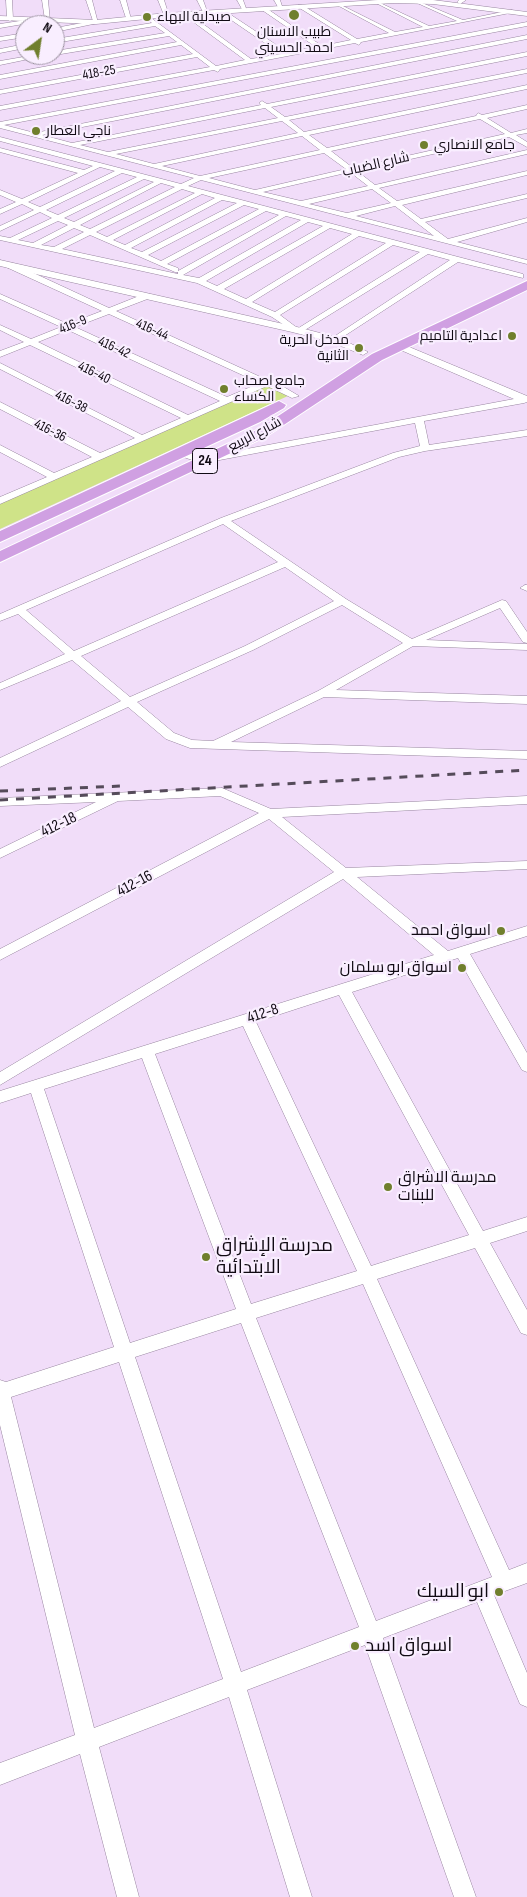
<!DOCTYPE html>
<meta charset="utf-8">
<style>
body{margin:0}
#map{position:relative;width:527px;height:1897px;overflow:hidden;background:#f1ddf9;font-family:"Sofia Sans Condensed",sans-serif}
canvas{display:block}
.north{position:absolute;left:15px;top:15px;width:50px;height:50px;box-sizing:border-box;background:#f9eeff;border:1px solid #9c93a1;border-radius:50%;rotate:31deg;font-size:14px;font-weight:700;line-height:20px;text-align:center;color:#100a13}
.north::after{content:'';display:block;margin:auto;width:18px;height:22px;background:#707f2d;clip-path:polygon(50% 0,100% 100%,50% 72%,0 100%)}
</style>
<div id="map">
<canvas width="527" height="1897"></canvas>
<div class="north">N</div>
</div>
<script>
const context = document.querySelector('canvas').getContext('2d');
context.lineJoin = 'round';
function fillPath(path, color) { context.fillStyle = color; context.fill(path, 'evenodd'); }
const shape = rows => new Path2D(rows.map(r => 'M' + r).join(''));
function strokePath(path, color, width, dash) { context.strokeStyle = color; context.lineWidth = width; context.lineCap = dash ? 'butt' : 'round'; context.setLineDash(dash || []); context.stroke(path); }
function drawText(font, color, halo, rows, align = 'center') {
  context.font = font + ' "Sofia Sans Condensed",Cairo,sans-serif'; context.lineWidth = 4.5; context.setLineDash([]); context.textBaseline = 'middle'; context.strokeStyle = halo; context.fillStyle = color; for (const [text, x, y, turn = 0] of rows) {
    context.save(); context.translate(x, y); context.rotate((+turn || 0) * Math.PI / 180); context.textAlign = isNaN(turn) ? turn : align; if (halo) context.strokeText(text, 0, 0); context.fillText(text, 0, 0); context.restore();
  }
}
fillPath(shape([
 [269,384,290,395,0,529,0,503]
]), '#cfe388');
const minor = shape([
 [6,0,12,0,13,19,10,21,7,19,6,0],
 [42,0,48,0,50,21,45,20,42,0],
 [86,0,92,0,98,23,55,32,55,28,93,21,86,0],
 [120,0,126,0,131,19,126,18,120,0],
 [158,0,164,0,169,16,164,15,158,0],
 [197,0,203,0,208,14,204,14,197,0],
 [237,0,243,0,247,11,243,11,237,0],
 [274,0,280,0,283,9,279,9,274,0],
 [415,0,463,20,512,10,515,12,361,42,359,45,355,43,220,69,218,72,214,70,0,110,0,106,210,67,197,57,0,94,0,90,193,54,181,45,0,79,0,75,177,42,169,36,55,55,55,51,165,33,155,26,55,43,55,39,152,23,144,17,147,15,216,66,245,60,184,15,184,13,188,13,251,59,281,54,221,13,221,11,225,11,287,52,316,47,262,10,262,8,266,8,322,46,351,40,298,7,298,5,302,5,357,39,389,33,337,5,337,3,395,32,423,27,376,3,376,1,429,26,457,21,415,2,415,0],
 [459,0,466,0,460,4,457,2,459,0],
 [39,18,41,21,0,28,0,24,39,18],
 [527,22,527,26,4,125,35,133,527,35,527,39,42,135,72,143,261,105,259,103,262,101,267,104,527,52,527,56,271,107,285,117,527,69,527,73,289,120,304,132,527,85,527,89,309,135,327,148,476,116,478,113,482,115,527,105,527,109,487,118,511,133,527,129,527,133,516,135,527,142,527,147,509,137,357,171,375,185,527,150,527,154,379,188,397,201,527,171,527,175,402,205,421,219,527,194,527,198,425,222,448,239,527,218,527,222,457,242,527,260,527,264,201,180,188,186,523,274,523,278,458,262,335,342,331,340,332,338,450,260,428,254,300,333,297,333,297,329,420,252,393,245,280,315,296,327,297,329,293,331,272,317,197,283,0,240,0,236,10,238,52,218,40,212,0,231,0,226,34,210,22,204,0,214,0,209,16,202,0,195,0,190,22,199,78,173,0,152,0,148,84,170,93,166,0,141,0,137,181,184,194,178,0,128,0,122,527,22],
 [265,108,278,118,108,152,80,145,265,108],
 [480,119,505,134,353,168,331,151,480,119],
 [282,121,298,133,154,164,116,154,282,121],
 [302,136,320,150,200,176,162,166,302,136],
 [324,153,346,169,255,190,209,178,324,153],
 [100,167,115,171,40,207,28,202,100,167],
 [350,172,368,186,301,201,263,192,350,172],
 [122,173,137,177,58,215,46,210,122,173],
 [144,179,154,182,74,222,64,218,144,179],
 [161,183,175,187,90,229,80,225,161,183],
 [182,189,195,193,107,237,96,232,182,189],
 [372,189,391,203,347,213,309,204,372,189],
 [202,194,215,198,125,245,113,240,202,194],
 [222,200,237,203,142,252,131,248,222,200],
 [244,205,259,209,161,261,148,255,244,205],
 [395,206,434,236,356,216,395,206],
 [266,211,279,215,178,271,178,274,62,249,90,235,175,272,178,272,178,268,167,264,266,211],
 [286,216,301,220,199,278,183,275,286,216],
 [58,221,68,225,33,243,18,240,58,221],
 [308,222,323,226,217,286,206,281,308,222],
 [74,228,84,232,54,247,41,245,74,228],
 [330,228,352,234,246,299,224,289,330,228],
 [359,236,386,243,275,312,252,302,359,236],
 [25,33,25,37,0,41,0,37,25,33],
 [25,44,25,48,0,53,0,49,25,44],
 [35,55,48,55,0,65,0,61,35,55],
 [6,263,12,263,109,308,144,294,150,294,150,298,116,311,267,380,272,380,299,396,292,398,267,386,0,504,0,497,47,477,0,452,0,445,54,473,92,457,0,409,0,402,100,453,135,438,0,369,0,363,142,435,181,418,30,345,0,357,0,351,24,342,0,330,0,325,31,339,61,327,0,299,0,294,68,324,102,311,6,267,6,263],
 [109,314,260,383,227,397,75,327,109,314],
 [68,330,220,401,188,415,38,342,68,330],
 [396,344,402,344,527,396,527,402,524,403,424,421,429,445,527,430,527,436,425,451,399,457,231,521,346,599,412,639,502,600,506,601,527,632,527,643,523,642,500,608,426,640,527,644,527,650,413,646,336,690,527,696,527,704,324,697,231,742,527,751,527,759,190,748,166,739,128,707,0,767,0,758,121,701,72,660,0,690,0,683,65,654,18,614,0,621,0,614,221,518,393,453,420,446,415,423,209,462,192,460,178,455,178,451,209,456,514,399,396,348,396,344],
 [223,524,278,562,74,651,26,610,223,524],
 [285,567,334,601,245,646,130,697,81,656,285,567],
 [342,605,403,643,318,691,213,741,192,740,174,733,137,702,253,650,342,605],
 [525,585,527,585,527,591,520,588,525,585],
 [222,788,271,809,527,796,527,804,282,817,346,868,527,861,527,869,357,877,448,951,527,926,527,936,470,954,527,1053,527,1072,522,1070,458,958,352,992,483,1231,527,1217,527,1231,490,1243,527,1310,527,1335,521,1333,475,1248,377,1279,509,1570,527,1563,527,1583,494,1595,527,1673,527,1707,520,1704,477,1602,383,1638,476,1897,454,1897,365,1645,247,1690,312,1897,290,1897,229,1697,99,1747,139,1897,117,1897,80,1754,0,1785,0,1763,75,1735,0,1425,0,1380,6,1382,114,1347,31,1093,0,1103,0,1091,434,955,343,879,0,1085,0,1072,334,872,269,819,0,960,0,949,259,813,220,796,118,801,0,858,0,849,96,802,0,806,0,798,222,788],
 [339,995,469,1235,371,1266,256,1022,339,995],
 [243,1026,357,1271,251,1304,155,1054,243,1026],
 [142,1058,236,1309,130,1343,44,1089,142,1058],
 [363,1284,492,1577,376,1621,256,1318,363,1284],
 [241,1323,359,1627,241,1672,135,1357,241,1323],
 [119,1362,223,1679,94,1728,11,1397,119,1362]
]);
const tertiary = shape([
 [378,0,433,0,527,12,527,16,433,4,394,3,167,17,96,24,0,20,0,16,96,20,167,13,378,0],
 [0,260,297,327,339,338,368,352,363,355,331,342,292,332,0,266,0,260]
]);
const primary = shape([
 [527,281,527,290,382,360,267,436,0,562,0,551,257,430,372,354,527,281],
 [279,401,286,405,284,408,260,422,0,542,0,531,279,401]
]);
strokePath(minor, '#9886a0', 1);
strokePath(tertiary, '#9886a0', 1);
strokePath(primary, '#fff', 2);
fillPath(minor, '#fff');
fillPath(tertiary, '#fff');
fillPath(primary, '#d0a0e2');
strokePath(shape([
 [0,791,122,786],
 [0,800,527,770]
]), '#554b5a', 3, [8, 8]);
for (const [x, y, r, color] of [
 [294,15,6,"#707f2d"],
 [147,17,5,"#707f2d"],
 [36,131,5,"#707f2d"],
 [424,145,5,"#707f2d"],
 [512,336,5,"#707f2d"],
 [359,348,5,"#707f2d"],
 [224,389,5,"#707f2d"],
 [501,931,5,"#707f2d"],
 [462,968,5,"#707f2d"],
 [388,1187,5,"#707f2d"],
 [206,1257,5,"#707f2d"],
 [499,1592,5,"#707f2d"],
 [355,1646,5,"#707f2d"]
]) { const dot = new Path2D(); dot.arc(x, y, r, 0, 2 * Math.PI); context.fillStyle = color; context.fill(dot); strokePath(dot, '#f9eeff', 2); }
drawText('14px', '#100a13', '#f9eeff', [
 ["صيدلية البهاء",157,17],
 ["طبيب الاسنان",294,32,"center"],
 ["احمد الحسيني",294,48,"center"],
 ["ناجي العطار",46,131],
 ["جامع الانصاري",434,145],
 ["اعدادية التاميم",502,336,"right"],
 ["مدخل الحرية",349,340,"right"],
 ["الثانية",349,356,"right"],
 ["جامع اصحاب",234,381],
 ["الکساء",234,397]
], 'left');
drawText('14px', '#100a13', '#f9eeff', [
 ["418-25",99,73,-10],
 ["شارع الضباب",376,165,-13],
 ["416-9",73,325,-22],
 ["416-44",152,330,24],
 ["416-42",114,348,25],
 ["416-40",94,373,26],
 ["416-38",71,402,27],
 ["416-36",50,431,27],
 ["شارع الربيع",255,435,-28]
]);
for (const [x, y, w] of [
 [205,461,25]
]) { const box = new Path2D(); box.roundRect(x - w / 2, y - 12.5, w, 25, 4); context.fillStyle = '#f9eeff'; context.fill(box); strokePath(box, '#100a13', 1); }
drawText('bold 15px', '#100a13', null, [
 ["24",205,461]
]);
drawText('16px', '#100a13', '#f9eeff', [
 ["412-18",59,825,-26],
 ["412-16",135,884,-28],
 ["412-8",263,1014,-18]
]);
drawText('16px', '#100a13', '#f9eeff', [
 ["اسواق احمد",491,931],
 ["اسواق ابو سلمان",452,968],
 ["مدرسة الاشراق",398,1178,"left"],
 ["للبنات",398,1196,"left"]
], 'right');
drawText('19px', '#100a13', '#f9eeff', [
 ["مدرسة الإشراق",216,1246],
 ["الابتدائية",216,1268],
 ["ابو السيك",489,1592,"right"],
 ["اسواق اسد",365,1646]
], 'left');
</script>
